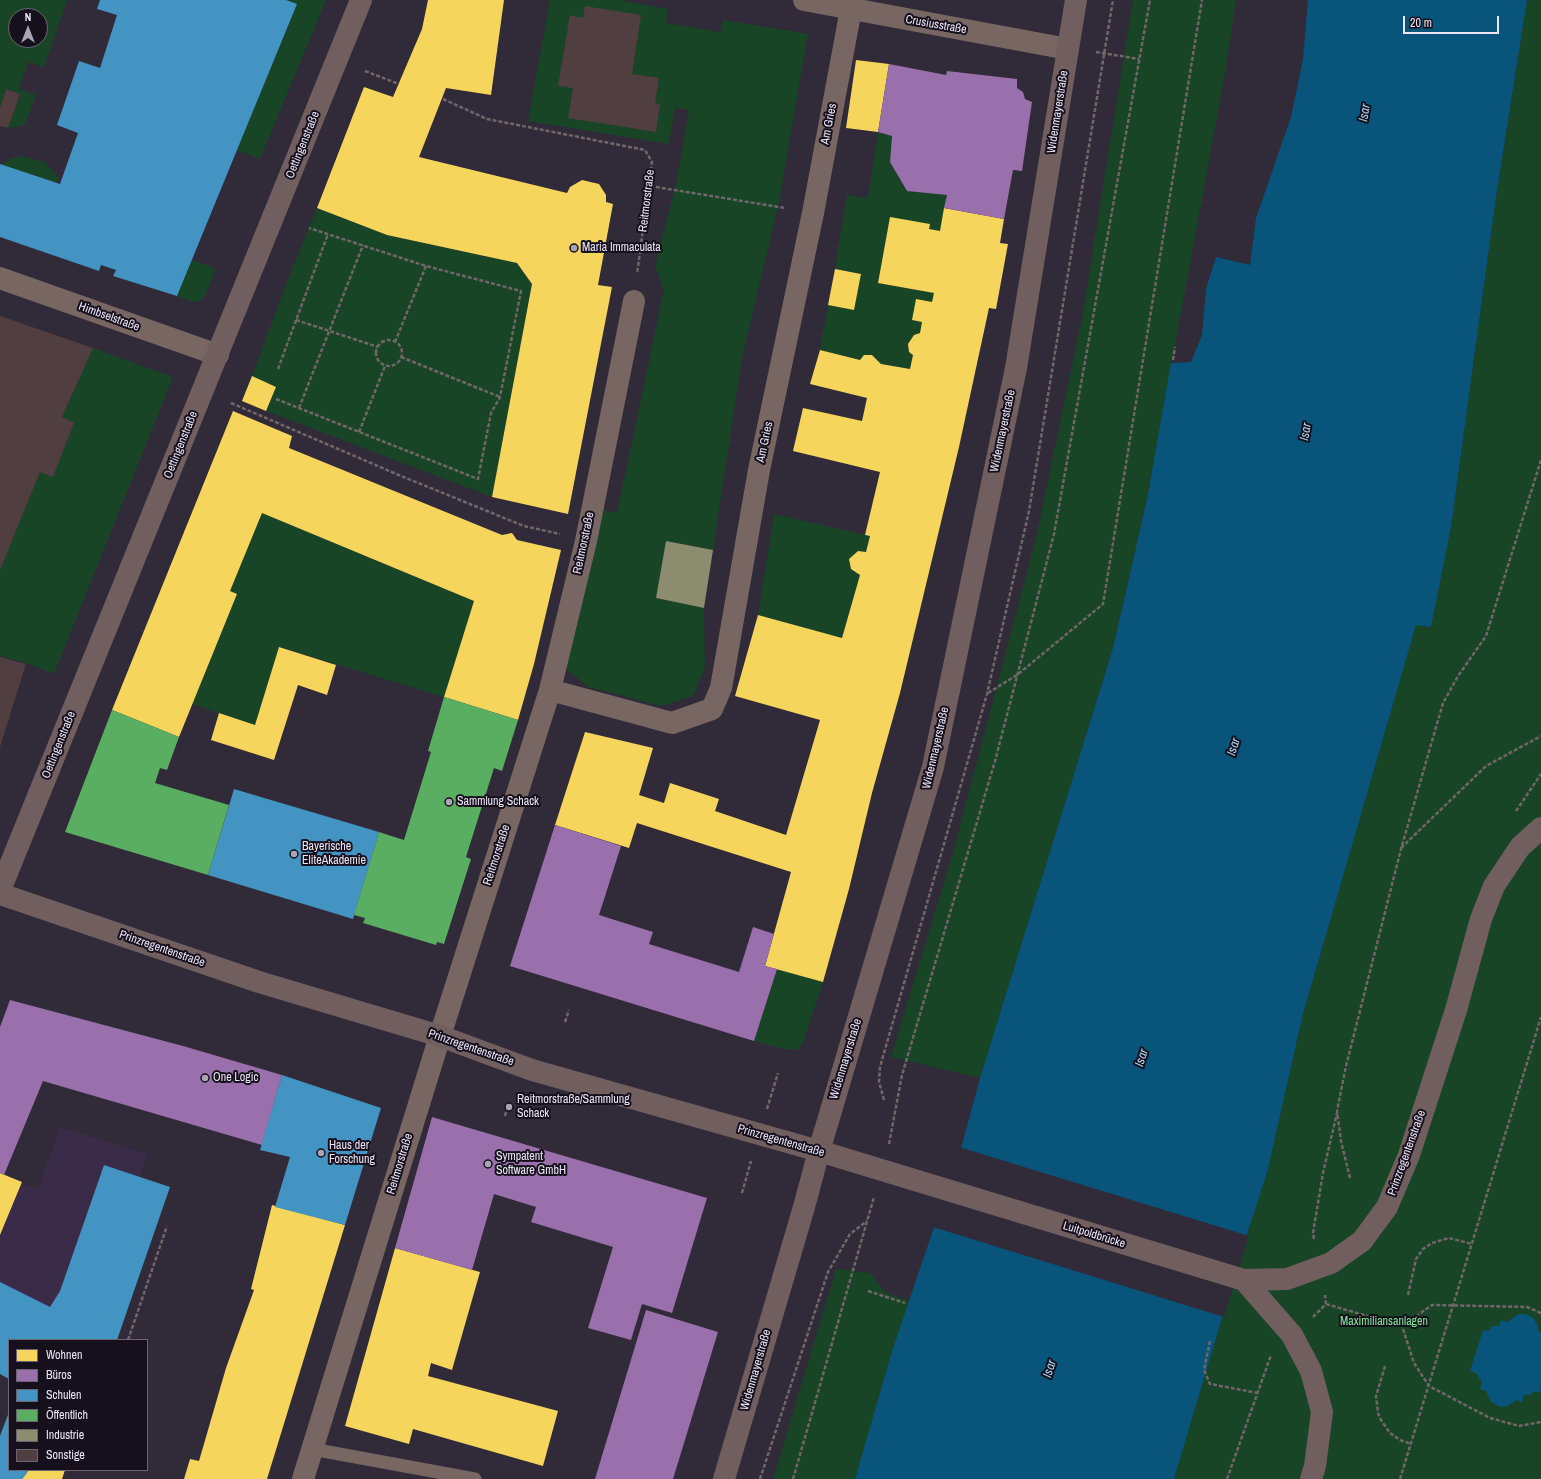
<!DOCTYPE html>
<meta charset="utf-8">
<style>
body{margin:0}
#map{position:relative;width:1541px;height:1479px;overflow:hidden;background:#312a38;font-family:"Archivo Narrow",sans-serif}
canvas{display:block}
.legend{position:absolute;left:8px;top:1339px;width:140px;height:132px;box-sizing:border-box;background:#15101c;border:1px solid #6b6573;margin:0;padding:5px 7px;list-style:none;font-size:12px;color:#ece5f6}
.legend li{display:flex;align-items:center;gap:8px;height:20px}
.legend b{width:20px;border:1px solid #6b6573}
.north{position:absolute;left:8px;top:8px;width:40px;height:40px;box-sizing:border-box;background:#15101c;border:1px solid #6b6573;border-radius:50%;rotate:0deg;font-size:11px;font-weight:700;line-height:16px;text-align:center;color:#ece5f6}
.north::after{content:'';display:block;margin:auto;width:14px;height:18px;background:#aba4b4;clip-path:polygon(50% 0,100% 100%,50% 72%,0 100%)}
.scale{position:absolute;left:1403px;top:16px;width:96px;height:18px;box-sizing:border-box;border:2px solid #ece5f6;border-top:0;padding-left:5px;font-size:12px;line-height:14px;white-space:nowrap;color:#ece5f6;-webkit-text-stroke:3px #15101c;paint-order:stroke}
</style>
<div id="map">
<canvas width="1541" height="1479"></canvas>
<ul class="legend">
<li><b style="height:11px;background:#f6d55c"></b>Wohnen</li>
<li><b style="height:11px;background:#9970ab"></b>Büros</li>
<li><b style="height:11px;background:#4393c3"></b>Schulen</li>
<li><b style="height:11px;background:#5aae61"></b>Öffentlich</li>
<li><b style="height:11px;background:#8c8c6e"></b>Industrie</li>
<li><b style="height:11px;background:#513e40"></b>Sonstige</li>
</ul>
<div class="north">N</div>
<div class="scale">20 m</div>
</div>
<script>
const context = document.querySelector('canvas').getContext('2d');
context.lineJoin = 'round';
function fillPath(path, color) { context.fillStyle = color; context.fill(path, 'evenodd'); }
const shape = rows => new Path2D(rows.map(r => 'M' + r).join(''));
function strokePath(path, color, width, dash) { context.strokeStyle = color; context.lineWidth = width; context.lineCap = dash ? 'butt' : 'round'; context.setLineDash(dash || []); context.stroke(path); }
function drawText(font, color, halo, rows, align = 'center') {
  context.font = font + ' "Archivo Narrow",sans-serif'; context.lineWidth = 4; context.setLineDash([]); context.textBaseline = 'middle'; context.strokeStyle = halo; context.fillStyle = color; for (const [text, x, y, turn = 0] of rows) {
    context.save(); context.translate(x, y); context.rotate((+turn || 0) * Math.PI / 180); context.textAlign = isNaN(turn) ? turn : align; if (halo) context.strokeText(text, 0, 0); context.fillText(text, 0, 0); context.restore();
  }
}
fillPath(shape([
 [60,1127,147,1154,140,1177,104,1165,60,1291,50,1307,0,1282,0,1235,22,1183,38,1189]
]), '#3a2b49');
fillPath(shape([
 [0,0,67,0,44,67,28,62,19,89,36,95,26,122,22,126,8,128,20,94,6,89,0,108],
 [16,16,40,16,40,40,16,40],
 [286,0,326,0,260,159,237,150,297,4],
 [550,0,619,0,668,9,666,23,720,32,723,20,808,34,779,202,742,358,713,550,666,541,656,598,704,608,705,668,693,696,661,706,588,687,565,668,603,510,617,513,664,290,655,266,676,184,689,110,675,108,669,144,528,121],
 [1133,0,1236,0,1226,68,1147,498,1113,648,980,1078,891,1057,952,856,1036,538,1082,318],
 [1527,0,1541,0,1541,1479,1174,1479,1248,1231,1267,1173,1303,1014,1416,624,1431,627,1451,527,1496,197],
 [878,132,892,136,890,162,907,191,947,195,940,231,929,229,929,224,890,217,878,283,934,293,932,302,916,299,912,320,922,322,920,333,914,335,908,344,909,352,913,355,910,369,881,364,872,355,864,355,860,360,820,350,828,305,854,310,861,274,835,269,847,195,868,198],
 [21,156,45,162,57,176,57,183,2,165,11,159],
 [317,208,387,235,517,263,532,284,492,497,266,411,276,387,252,376,288,279],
 [192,260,214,268,215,271,204,298,199,301,193,302,177,296],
 [93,348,173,377,54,674,26,663,0,656,0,567,40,472,53,477,74,424,62,417],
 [262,513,474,601,444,697,280,647,255,725,192,704,237,594,230,591],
 [774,514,870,536,866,552,858,551,849,559,851,569,860,575,842,638,758,615],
 [777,969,823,982,803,1043,798,1049,788,1050,754,1041],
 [836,1269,870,1273,886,1293,910,1301,892,1351,855,1479,773,1479]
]), '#174526');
fillPath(shape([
 [1308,0,1527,0,1496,197,1451,527,1431,627,1416,625,1303,1014,1267,1173,1248,1231,1174,1479,855,1479,892,1351,962,1145,980,1078,1113,648,1147,499,1171,363,1191,362,1202,335,1206,289,1216,257,1250,265,1256,218,1291,117,1303,59],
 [1518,1314,1525,1314,1532,1317,1537,1324,1538,1331,1541,1332,1541,1389,1540,1393,1534,1391,1530,1395,1524,1395,1522,1402,1516,1400,1508,1406,1500,1407,1491,1402,1486,1391,1480,1389,1482,1382,1476,1373,1470,1371,1483,1330,1489,1331,1492,1326,1499,1326,1501,1320,1508,1322]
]), '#09547a');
fillPath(shape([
 [959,1147,1249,1236,1224,1317,933,1227]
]), '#312a38');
fillPath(shape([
 [428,0,504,0,491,95,446,88,419,157,567,193,570,187,582,180,599,184,606,195,606,202,613,204,598,285,612,287,568,514,492,497,532,284,517,263,387,235,317,208,364,87,393,97,422,29],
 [856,60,889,64,878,132,846,128],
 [944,208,1004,219,1000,243,1008,244,996,309,989,308,959,447,900,693,872,793,849,889,823,982,765,966,791,872,637,823,629,848,555,825,585,732,653,748,639,795,664,803,670,783,719,799,715,811,786,835,820,720,735,696,758,615,842,638,860,575,851,569,849,559,858,551,866,552,870,536,865,535,880,472,793,451,803,408,862,421,867,398,810,384,820,350,860,360,864,355,872,355,881,364,910,369,913,355,909,352,908,344,914,335,920,333,922,322,912,320,916,299,932,302,934,293,878,283,890,217,930,224,929,229,940,231],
 [835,269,861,274,854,310,828,305],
 [252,376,276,387,266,411,242,401],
 [233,411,292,436,289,448,502,535,512,533,517,540,561,550,534,664,518,720,444,697,474,601,262,513,230,591,237,594,179,737,112,710],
 [279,647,336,665,327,695,298,685,274,760,211,740,219,713,255,725],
 [0,1173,22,1182,0,1235],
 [272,1205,345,1225,267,1479,184,1479,190,1459,199,1461,226,1368,254,1290,251,1289],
 [395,1248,480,1272,452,1370,431,1363,428,1376,558,1411,543,1466,413,1429,409,1444,345,1426],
 [29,1470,65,1470,62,1479,22,1479]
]), '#f6d55c');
fillPath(shape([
 [889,64,946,75,947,71,1017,79,1017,88,1023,92,1025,99,1032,102,1022,171,1013,170,1004,219,944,208,947,195,907,191,890,162,892,136,878,132],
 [555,825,621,846,599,915,653,932,649,944,739,972,753,927,774,934,765,966,777,969,754,1041,510,966],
 [10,1000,183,1046,282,1075,262,1145,43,1081,4,1175,0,1173,0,1027],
 [432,1117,707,1198,672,1313,642,1304,631,1340,588,1328,613,1247,531,1222,536,1207,494,1194,472,1270,395,1248],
 [646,1310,718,1332,673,1479,595,1479]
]), '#9970ab');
fillPath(shape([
 [100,0,286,0,297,4,177,296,113,276,116,270,101,265,99,271,0,237,0,164,60,184,78,133,57,125,79,61,100,68,117,15,97,9],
 [234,789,379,832,353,919,208,875],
 [282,1075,381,1108,345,1225,275,1207,290,1157,260,1150],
 [104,1165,170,1187,117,1340,9,1340,9,1379,0,1374,0,1282,50,1307,60,1291],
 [9,1412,9,1470,29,1470,22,1479,0,1479,0,1436]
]), '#4393c3');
fillPath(shape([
 [444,697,518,720,502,771,494,768,466,857,471,859,444,944,437,942,436,945,363,923,365,918,354,915,379,832,404,840,431,752,428,751],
 [112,710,179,737,167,770,160,768,155,783,229,805,208,875,65,832]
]), '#5aae61');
fillPath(shape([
 [666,541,713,550,704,608,656,598]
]), '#8c8c6e');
fillPath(shape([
 [585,6,641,15,632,74,659,78,655,103,660,104,656,132,568,118,573,88,558,86,570,15,583,18],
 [6,89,20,94,8,128,0,126,0,108],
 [0,316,93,348,62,417,74,423,53,477,40,472,0,570],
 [0,657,26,664,0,747]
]), '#513e40');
strokePath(shape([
 [1096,52,1139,59],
 [365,71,399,84],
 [443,99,487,119,645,150,652,162,637,274],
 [650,186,785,208],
 [296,320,378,347],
 '376 353a13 13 0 1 1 26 0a13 13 0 1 1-26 0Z',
 [395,342,426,266],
 [401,357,500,397],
 [1173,360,1175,347],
 [278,369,328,234],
 [276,399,478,479,491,413,500,397,521,291,426,266,309,228],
 [231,403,401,476,524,526,560,534],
 [299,408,363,245],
 [359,432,385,366],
 [988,693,1017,675,1103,604,1202,0],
 [1516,811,1541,774],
 [1401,848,1486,766,1541,736],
 [565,1022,569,1010],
 [884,1100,879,1082,880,1067,987,694,1029,511,1113,0],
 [767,1109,778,1073],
 [505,1116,506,1112],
 [889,1144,902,1075,995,761,1054,534,1150,0],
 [1350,1178,1341,1141,1337,1111,1346,1066,1401,849,1443,703,1458,676,1486,636,1541,460],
 [742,1193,751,1161],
 [1314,1239,1313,1233,1323,1173,1337,1113],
 [868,1291,905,1303],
 [1408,1295,1416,1259,1423,1249,1432,1243,1449,1238,1472,1244],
 [1326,1304,1402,1326],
 [1541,1313,1527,1307,1432,1305,1402,1326,1414,1363,1429,1386,1490,1418,1519,1426,1541,1422],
 [1313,1317,1326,1304,1325,1295],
 [128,1340,167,1226],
 [1210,1341,1204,1370,1210,1384,1258,1393],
 [1385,1366,1376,1396,1378,1413,1381,1420,1390,1433,1400,1440,1411,1444],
 [760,1479,828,1272,850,1234,867,1221],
 [793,1479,874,1197],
 [1227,1479,1271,1355],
 [1400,1479,1541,1017]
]), '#726668', 2.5, [4, 2]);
strokePath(shape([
 [312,1449,475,1479]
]), '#786662', 13);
strokePath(shape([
 [804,0,1068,49],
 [0,278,218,355],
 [550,690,672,723,712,709,721,688,759,470,813,213,851,9],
 [303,1479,440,1036,550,690,586,541,634,301]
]), '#786662', 22);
strokePath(shape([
 [0,890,361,0],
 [0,894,259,982,440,1036,532,1070,819,1151,1244,1280,1287,1279,1331,1263,1362,1241,1387,1207,1409,1155,1456,1010,1481,919,1494,886,1520,847,1541,828],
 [1244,1280,1292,1335,1311,1371,1322,1412,1315,1466,1311,1479],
 [724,1479,804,1207,819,1151,933,767,1016,368,1076,0]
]), '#715e5f', 22);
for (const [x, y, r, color] of [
 [574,248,4,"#aba4b4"],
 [449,802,4,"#aba4b4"],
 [294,854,4,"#aba4b4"],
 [205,1078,4,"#aba4b4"],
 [509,1107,4,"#aba4b4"],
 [321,1153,4,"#aba4b4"],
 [488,1164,4,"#aba4b4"]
]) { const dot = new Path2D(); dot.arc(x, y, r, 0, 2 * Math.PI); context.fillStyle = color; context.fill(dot); strokePath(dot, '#15101c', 1.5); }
drawText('12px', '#ece5f6', '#15101c', [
 ["Crusiusstraße",936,25,10],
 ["Widenmayerstraße",1058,112,-81],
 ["Am Gries",829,124,-79],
 ["Oettingenstraße",303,145,-68],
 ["Reitmorstraße",647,201,-83],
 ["Himbselstraße",109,317,20],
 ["Widenmayerstraße",1003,431,-78],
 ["Am Gries",765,442,-78],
 ["Oettingenstraße",181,445,-68],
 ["Reitmorstraße",584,543,-78],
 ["Oettingenstraße",59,745,-68],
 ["Widenmayerstraße",936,748,-77],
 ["Reitmorstraße",497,855,-72],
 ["Prinzregentenstraße",162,949,19],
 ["Prinzregentenstraße",471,1048,19],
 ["Widenmayerstraße",846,1059,-73],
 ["Prinzregentenstraße",781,1141,16],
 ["Prinzregentenstraße",1407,1153,-70],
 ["Reitmorstraße",400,1164,-73],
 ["Luitpoldbrücke",1094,1235,17],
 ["Widenmayerstraße",756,1370,-74]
]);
drawText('12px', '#ece5f6', '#15101c', [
 ["Maria Immaculata",582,248],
 ["Sammlung Schack",457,802],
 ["Bayerische",302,847],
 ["EliteAkademie",302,861],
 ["One Logic",213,1078],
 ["Reitmorstraße/Sammlung",517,1100],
 ["Schack",517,1114],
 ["Haus der",329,1146],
 ["Forschung",329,1160],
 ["Sympatent",496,1157],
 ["Software GmbH",496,1171]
], 'left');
drawText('12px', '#81ea99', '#15101c', [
 ["Maximiliansanlagen",1384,1322]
]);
drawText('italic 13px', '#acd7f3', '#15101c', [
 ["Isar",1365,113,-80],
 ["Isar",1306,432,-80],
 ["Isar",1234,747,-73],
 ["Isar",1142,1058,-73],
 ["Isar",1050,1369,-73]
]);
</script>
